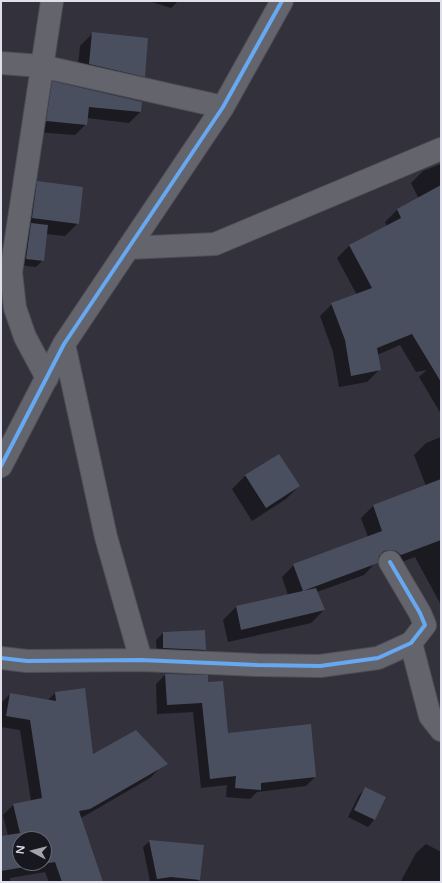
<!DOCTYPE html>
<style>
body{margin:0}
#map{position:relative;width:442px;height:883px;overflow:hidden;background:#32313c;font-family:"Varela Round",sans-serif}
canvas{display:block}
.frame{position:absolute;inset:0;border:2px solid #e0e0ec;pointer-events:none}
.north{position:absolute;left:12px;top:831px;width:40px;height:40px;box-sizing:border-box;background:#17171f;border:1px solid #676771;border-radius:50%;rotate:277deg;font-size:11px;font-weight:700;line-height:16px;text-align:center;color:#e0e0ec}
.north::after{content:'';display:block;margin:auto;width:14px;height:18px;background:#a3a3ae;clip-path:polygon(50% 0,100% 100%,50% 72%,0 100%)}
</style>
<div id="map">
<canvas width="442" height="883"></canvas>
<div class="frame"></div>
<div class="north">N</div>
</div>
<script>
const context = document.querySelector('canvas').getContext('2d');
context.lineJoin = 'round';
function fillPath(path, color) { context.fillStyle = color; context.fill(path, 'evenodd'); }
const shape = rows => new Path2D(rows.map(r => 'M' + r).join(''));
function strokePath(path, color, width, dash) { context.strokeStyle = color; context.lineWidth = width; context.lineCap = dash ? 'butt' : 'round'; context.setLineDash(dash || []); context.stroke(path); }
fillPath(shape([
 [149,1,178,1,171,8],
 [93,33,144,76,131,89,77,77,80,46],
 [53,82,141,102,140,112,129,123,87,118,86,124,75,135,36,132,42,93],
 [441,164,441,414,419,377,427,370,416,372,400,345,377,355,380,369,367,382,339,387,333,352,320,316,332,304,357,295,337,258,350,245,387,226,385,222,397,210,419,199,411,183,423,171],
 [38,182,78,223,65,236,46,234,43,260,36,267,19,265,25,195],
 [441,437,441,605,415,557,388,567,383,563,377,561,364,575,317,592,324,610,311,623,228,642,223,620,236,607,288,595,282,577,294,565,368,537,361,518,373,506,426,486,414,455,426,443],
 [279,455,299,486,286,499,252,521,232,489,245,476],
 [163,633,205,650,199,657,157,655,156,640],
 [165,675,207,683,227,734,315,777,306,786,257,792,250,799,226,797,227,785,201,788,193,712,157,714,156,684],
 [55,693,92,756,160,768,150,778,81,818,99,882,49,882,45,872,10,878,10,882,1,882,1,837,8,836,3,815,13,805,31,801,20,730,1,727,1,703,10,694,48,700],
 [20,839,44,839,44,863,20,863],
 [366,788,374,820,368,827,348,817,359,795],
 [150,841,199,880,197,882,150,881,143,847],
 [426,844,441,852,441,882,401,881,416,853]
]), '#0007');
fillPath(shape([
 [92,32,148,38,145,77,89,64],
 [52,81,142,102,141,112,89,107,87,125,46,121],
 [37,181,83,187,79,224,32,218],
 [441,185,441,382,412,334,377,348,381,370,351,376,345,340,331,303,372,288,349,245,401,218,397,209],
 [31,223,48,225,44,261,26,259],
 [279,454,300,486,266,508,245,475],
 [441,479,441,540,401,555,396,551,390,550,384,551,379,556,378,563,303,591,293,564,382,531,373,505],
 [316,588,325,610,241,630,236,606],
 [205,630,206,650,163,648,163,632],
 [165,674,208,675,208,682,223,681,228,733,311,724,316,777,261,783,261,790,235,788,236,776,210,779,202,703,167,705],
 [85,688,93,754,136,730,168,764,90,809,79,811,103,882,62,882,55,862,1,871,1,836,20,833,13,804,42,798,30,720,6,716,10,693,56,701,55,692],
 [20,839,44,839,44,863,20,863],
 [365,787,386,797,375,820,354,810],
 [149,840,204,845,200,880,171,877,157,879]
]), '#4a4f5f');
const minor = shape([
 [1,63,41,66,223,107],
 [128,248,215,244,441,149],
 [64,344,106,537,141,660],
 [47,378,25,337,15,308,11,272,52,1],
 [1,466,64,344,223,107,282,1],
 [411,643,430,716,441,730],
 [1,658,27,661,141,660,257,665,320,666,378,658,411,643,425,625,420,613,390,562]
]);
strokePath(minor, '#4e4e57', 24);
strokePath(minor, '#64646c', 22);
strokePath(shape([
 [1,466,64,344,223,107,282,1],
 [1,658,27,661,141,660,257,665,320,666,378,658,411,643,425,625,420,613,390,562]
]), '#66a8f1', 4);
</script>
